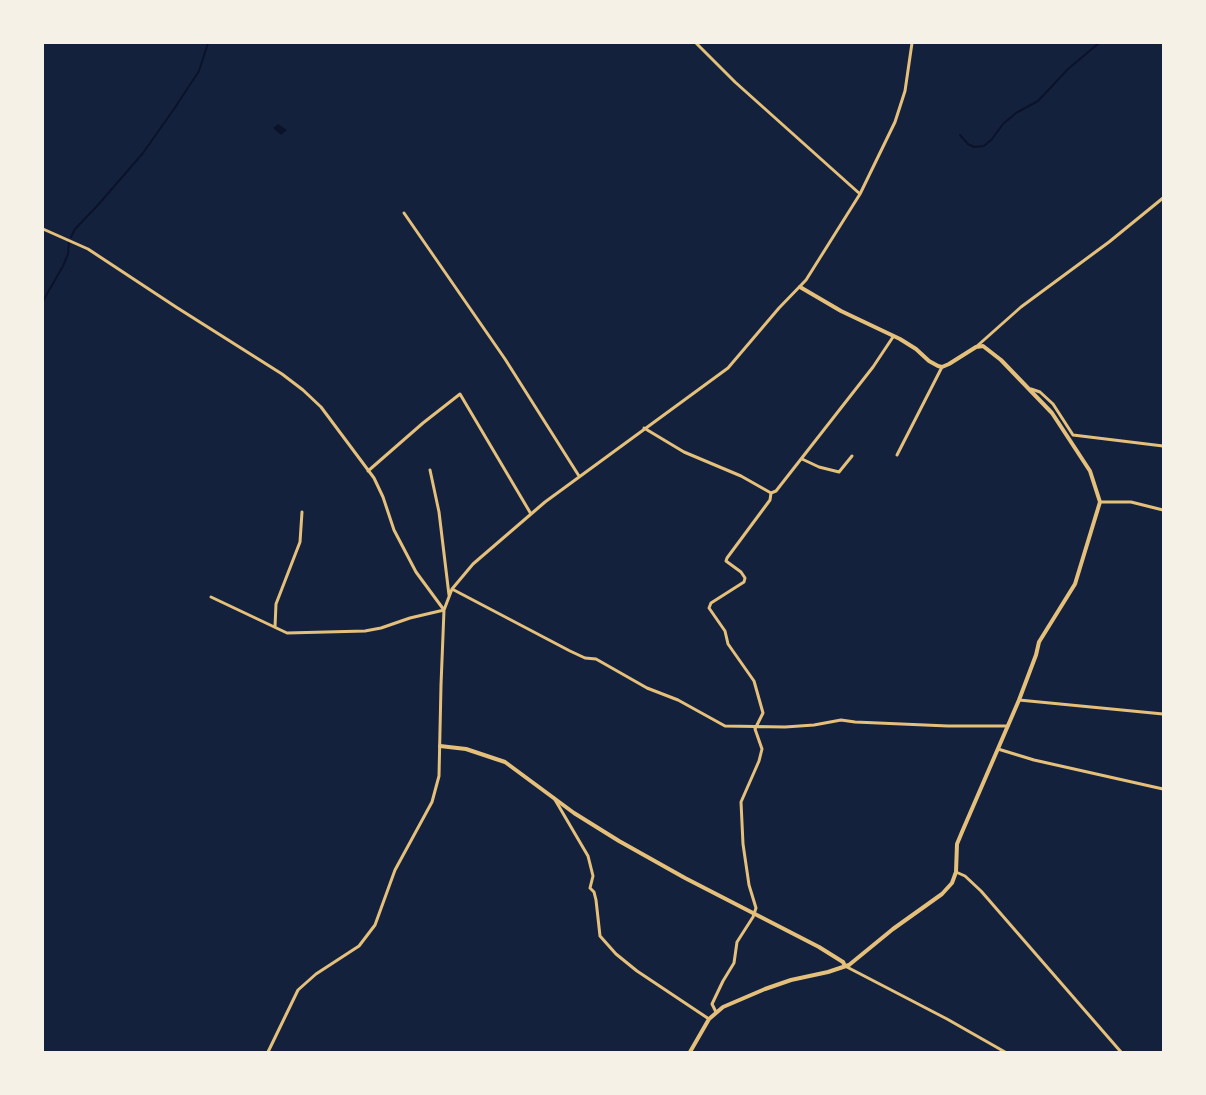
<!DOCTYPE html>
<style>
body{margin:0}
#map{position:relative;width:1206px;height:1095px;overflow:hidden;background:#14213d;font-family:"DejaVu Sans",sans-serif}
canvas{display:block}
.frame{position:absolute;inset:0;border:44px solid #f6f1e7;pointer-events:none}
</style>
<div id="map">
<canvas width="1206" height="1095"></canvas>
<div class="frame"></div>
</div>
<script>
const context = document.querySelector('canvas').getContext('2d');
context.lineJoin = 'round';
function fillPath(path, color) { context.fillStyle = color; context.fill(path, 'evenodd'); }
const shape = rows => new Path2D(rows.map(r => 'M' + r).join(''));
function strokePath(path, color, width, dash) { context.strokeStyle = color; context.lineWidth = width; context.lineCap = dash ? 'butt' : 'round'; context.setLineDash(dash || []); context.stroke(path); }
fillPath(shape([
 [278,124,287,130,281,135,273,128]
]), '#0b132b');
strokePath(shape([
 [960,135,968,144,974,147,984,146,992,139,1003,124,1016,113,1038,101,1068,69,1099,43],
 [71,237,75,229,98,205,143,153,174,109,199,71,208,43],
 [43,301,63,266,68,254,69,242]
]), '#0b132b', 2);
strokePath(shape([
 [696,43,735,82,860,194],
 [404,213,505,359,579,476],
 [43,229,88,249,176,307,282,374,303,390,321,407,374,478,383,497,394,530,416,572,444,610,410,618,381,628,365,631,287,633,211,597],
 [976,347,1021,307,1109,242,1163,198],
 [1031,389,1040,392,1053,404,1073,435,1163,446],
 [644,428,684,452,741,476,771,493,776,491,873,367,893,337],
 [897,455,942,367],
 [802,459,819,467,839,472,852,456],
 [430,470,439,512,449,595],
 [368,471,423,423,460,394,531,514],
 [1100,502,1131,502,1163,510],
 [452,589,570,651,585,658,596,659,647,688,678,700,725,726,785,727,814,725,841,720,855,722,948,726,1008,726],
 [275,627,276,604,300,542,302,512],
 [1019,700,1163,714],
 [998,749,1034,760,1163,789],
 [554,798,588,856,593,876,590,888,594,892,596,900,600,936,616,954,637,971,709,1019],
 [956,872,965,876,981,891,1121,1052],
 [845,966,947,1019,1005,1052],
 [716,1012,712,1004,723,981,734,963,737,942,753,917,756,908,749,885,743,844,741,802,759,761,762,749,755,729,763,713,754,681,728,644,725,631,709,608,711,603,744,582,745,578,741,572,726,561,727,558,770,500,771,493],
 [268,1052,298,990,316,974,359,946,375,925,395,870,432,802,439,776,441,685,444,610,452,589,473,564,545,502,728,368,779,308,806,280,860,194,895,122,905,91,912,43]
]), '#e5c07b', 3);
strokePath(shape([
 [440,746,466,749,505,762,574,813,619,841,685,878,819,947,843,962,845,966],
 [690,1052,709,1019,723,1007,765,989,791,980,828,972,849,965,893,929,942,894,952,883,956,872,957,844,962,832,1019,700,1036,655,1039,642,1075,584,1100,502,1090,471,1052,413,1001,360,983,346,976,347,949,364,942,367,938,366,929,361,916,349,900,339,841,311,800,287]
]), '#e5c07b', 4);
</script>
